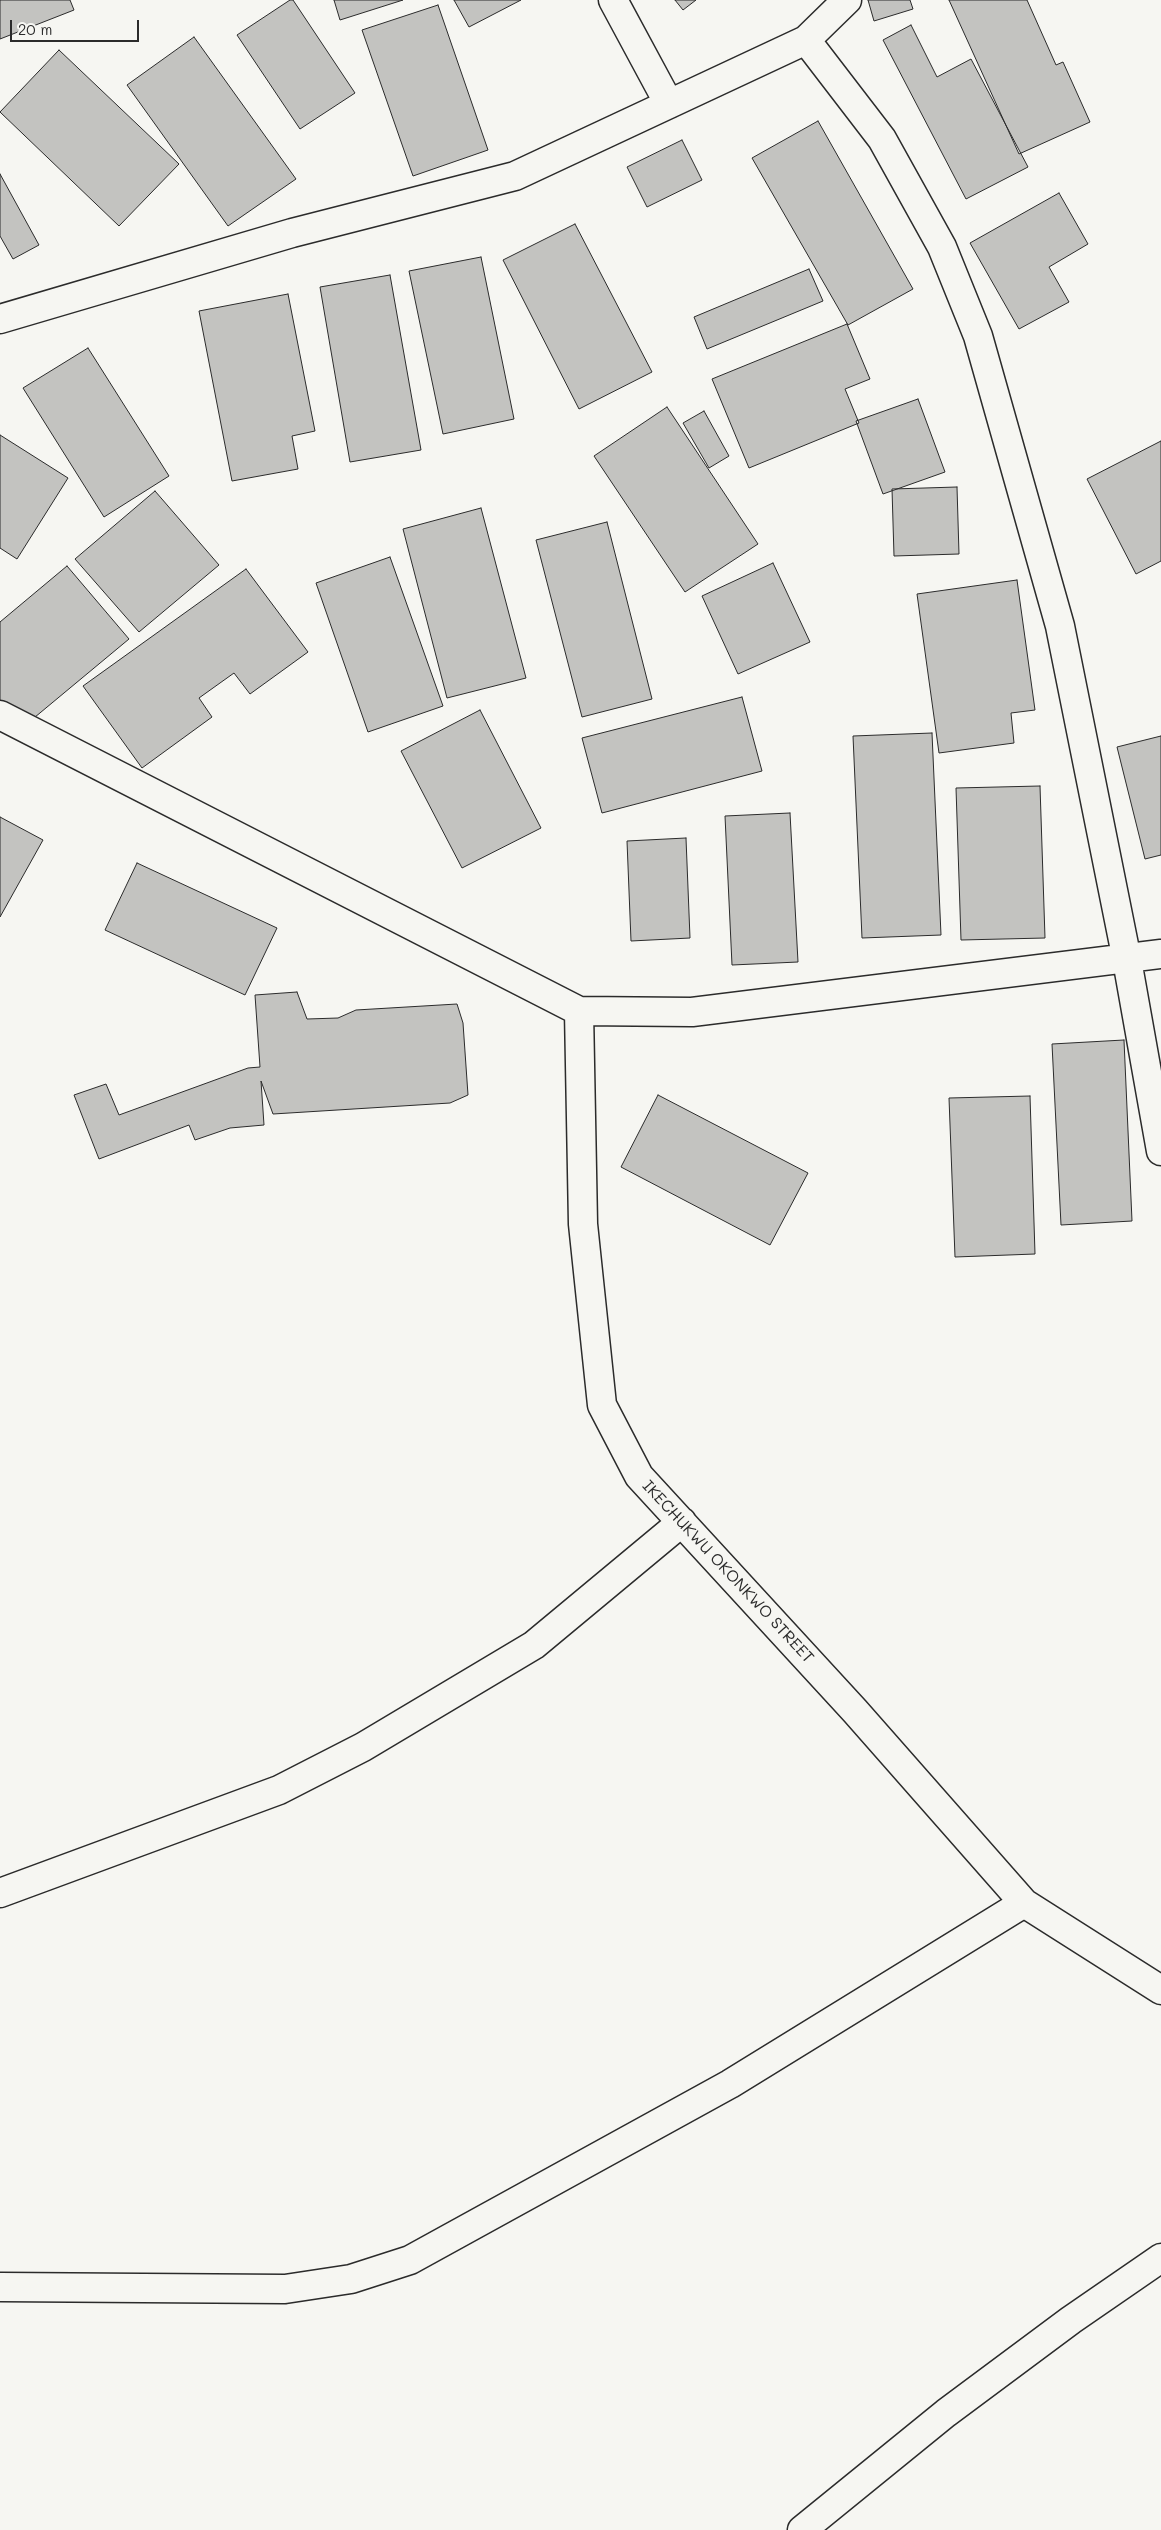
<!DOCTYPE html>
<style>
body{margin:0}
#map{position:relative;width:1161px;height:2530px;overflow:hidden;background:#f6f6f2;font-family:Mali,sans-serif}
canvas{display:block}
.scale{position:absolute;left:10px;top:20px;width:129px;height:22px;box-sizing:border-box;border:2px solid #2b2b2b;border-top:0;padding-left:6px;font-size:15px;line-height:18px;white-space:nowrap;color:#2b2b2b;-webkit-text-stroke:4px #f6f6f2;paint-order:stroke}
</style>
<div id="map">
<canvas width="1161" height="2530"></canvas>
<div class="scale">20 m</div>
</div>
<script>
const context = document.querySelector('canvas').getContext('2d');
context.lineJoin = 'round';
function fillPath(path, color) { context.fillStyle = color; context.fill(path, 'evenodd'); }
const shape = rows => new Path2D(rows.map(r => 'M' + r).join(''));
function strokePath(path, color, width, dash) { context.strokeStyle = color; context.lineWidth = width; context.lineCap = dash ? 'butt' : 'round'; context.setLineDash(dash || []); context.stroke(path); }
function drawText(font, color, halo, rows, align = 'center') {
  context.font = font + ' Mali,sans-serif'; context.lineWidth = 4; context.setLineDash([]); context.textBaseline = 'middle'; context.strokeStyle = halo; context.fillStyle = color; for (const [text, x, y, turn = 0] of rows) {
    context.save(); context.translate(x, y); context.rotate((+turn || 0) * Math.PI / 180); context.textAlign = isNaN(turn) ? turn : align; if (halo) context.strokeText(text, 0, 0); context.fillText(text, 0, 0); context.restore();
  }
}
const building = shape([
 [0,0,70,0,74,10,0,39,0,0],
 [290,0,293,0,355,93,300,129,237,35,290,0],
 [334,0,403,0,340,20,334,0],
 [454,0,521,0,469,27,454,0],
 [675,0,696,0,683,10,675,0],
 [868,0,910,0,913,9,874,21,868,0],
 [949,0,1027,0,1056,65,1063,62,1090,122,1019,154,949,0],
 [438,5,488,150,413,176,362,30,438,5],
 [911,25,937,77,971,59,1028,167,966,199,883,40,911,25],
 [194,37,296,179,228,226,127,85,194,37],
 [59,50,179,164,119,226,0,112,59,50],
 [818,121,913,289,848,325,752,158,818,121],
 [682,140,702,180,647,207,627,167,682,140],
 [0,174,39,245,13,259,0,236,0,174],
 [1059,193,1088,244,1049,267,1069,302,1019,329,970,243,1059,193],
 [575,224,652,372,579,409,503,260,575,224],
 [481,257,514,419,443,434,409,271,481,257],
 [809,269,823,301,707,349,694,317,809,269],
 [390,275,421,450,350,462,320,287,390,275],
 [288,294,315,431,292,436,298,469,232,481,199,311,288,294],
 [847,324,870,379,845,389,859,423,749,468,712,379,847,324],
 [88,348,169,476,104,517,23,388,88,348],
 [918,399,945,472,883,494,856,421,918,399],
 [667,407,758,544,685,592,594,456,667,407],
 [704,411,729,456,709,468,683,423,704,411],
 [0,435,68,478,17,559,0,548,0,435],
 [1161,441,1161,561,1136,574,1087,479,1161,441],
 [957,487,959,554,894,556,892,489,957,487],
 [155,491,219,565,139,632,75,559,155,491],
 [481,508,526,678,447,698,403,529,481,508],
 [607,522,652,699,582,717,536,540,607,522],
 [390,557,443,706,368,732,316,583,390,557],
 [773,563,810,642,738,674,702,596,773,563],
 [67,566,129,639,11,737,0,724,0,622,67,566],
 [246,569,308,652,250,694,234,673,199,698,212,717,142,768,83,686,246,569],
 [1017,580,1035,710,1011,713,1014,743,939,753,917,594,1017,580],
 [742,697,762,771,602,813,582,738,742,697],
 [480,710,541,828,462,868,401,751,480,710],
 [932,733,941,935,862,938,853,736,932,733],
 [1161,736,1161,855,1145,859,1117,747,1161,736],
 [1040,786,1045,938,961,940,956,788,1040,786],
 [790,813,798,962,732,965,725,816,790,813],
 [0,817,43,840,0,917,0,817],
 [686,838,690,938,631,941,627,841,686,838],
 [137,863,277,928,245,995,105,930,137,863],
 [297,992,307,1019,338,1018,356,1010,457,1004,463,1023,468,1095,450,1103,273,1114,261,1081,264,1125,230,1128,195,1140,189,1125,99,1159,74,1095,106,1084,119,1115,248,1068,260,1067,255,995,297,992],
 [1124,1040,1132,1221,1061,1225,1052,1044,1124,1040],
 [658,1095,808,1173,770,1245,621,1167,658,1095],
 [1030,1096,1035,1254,955,1257,949,1098,1030,1096]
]);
fillPath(building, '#c3c3c0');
strokePath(building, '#2b2b2b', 1);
const minor = shape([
 [613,0,669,104],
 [806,40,882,139,942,247,978,336,1060,626,1127,960,1161,1151],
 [0,319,292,233,515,176,806,40,847,0],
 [0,715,579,1011,692,1012,1161,954],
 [579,1011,583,1224,602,1405,639,1476,855,1711,1024,1903,1161,1990],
 [0,1893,279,1790,363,1747,534,1645,682,1522],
 [0,2287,285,2289,351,2279,410,2260,730,2084,1024,1903],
 [802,2530,946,2413,1071,2320,1161,2258]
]);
strokePath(minor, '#2b2b2b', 31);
strokePath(minor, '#f6f6f2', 28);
drawText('16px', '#2b2b2b', '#f6f6f2', [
 ["IKECHUKWU OKONKWO STREET",728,1572,47]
]);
</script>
